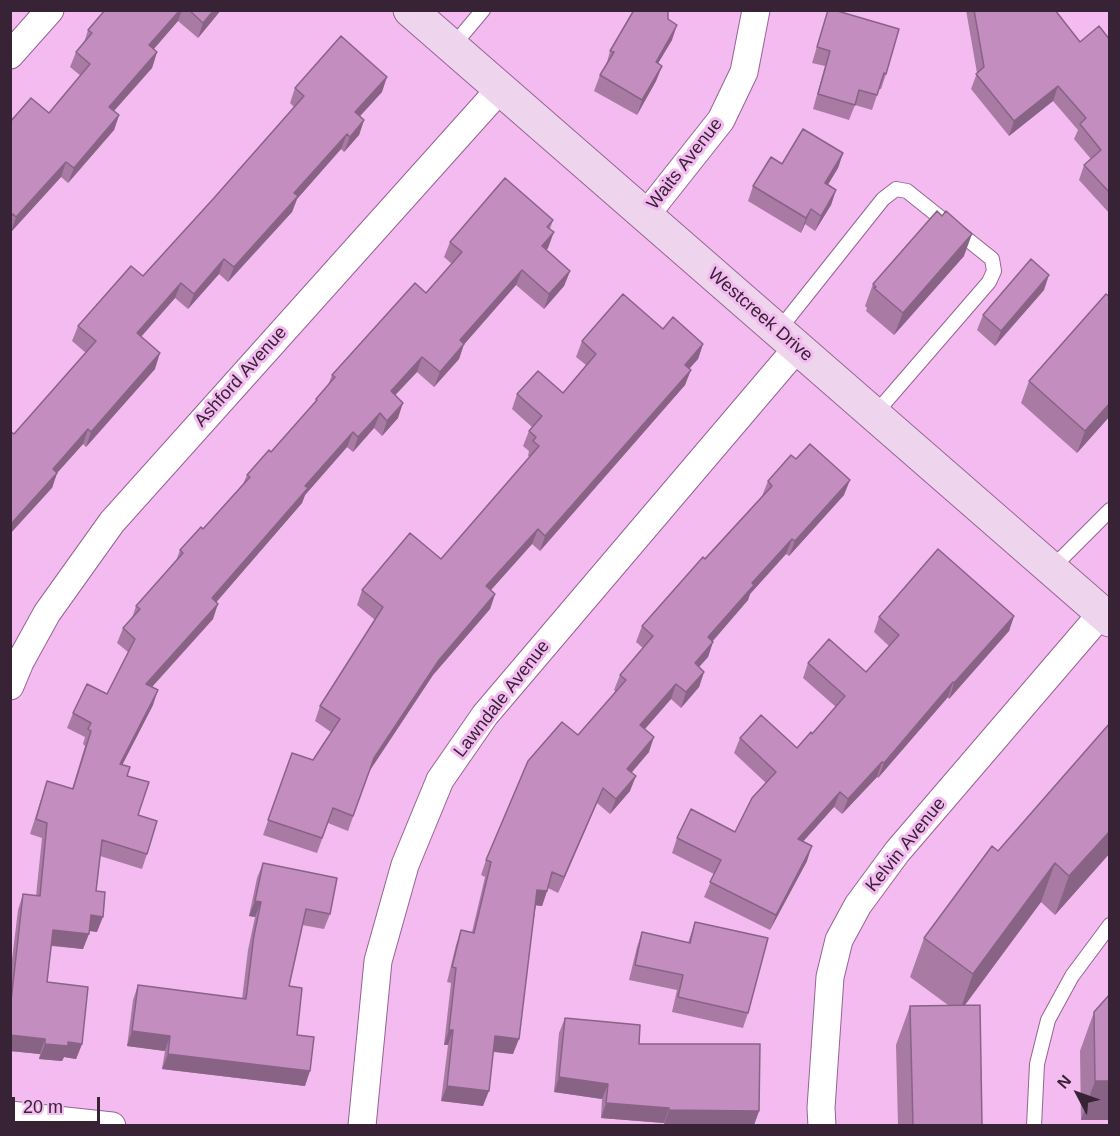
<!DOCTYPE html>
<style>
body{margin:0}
#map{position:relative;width:1120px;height:1136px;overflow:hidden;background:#f3bbef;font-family:Arial,sans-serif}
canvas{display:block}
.frame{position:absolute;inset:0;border:12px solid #372236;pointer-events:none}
.north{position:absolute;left:1048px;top:1064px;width:60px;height:60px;-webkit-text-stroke:4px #f3bbef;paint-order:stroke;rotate:311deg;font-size:16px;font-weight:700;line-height:24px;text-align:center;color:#372236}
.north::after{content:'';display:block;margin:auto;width:21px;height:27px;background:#372236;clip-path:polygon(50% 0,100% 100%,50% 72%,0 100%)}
.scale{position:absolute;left:12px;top:1097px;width:88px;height:27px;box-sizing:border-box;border:3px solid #372236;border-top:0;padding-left:8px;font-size:18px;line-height:21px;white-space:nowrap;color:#372236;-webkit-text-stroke:4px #f3bbef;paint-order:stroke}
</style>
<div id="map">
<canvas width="1120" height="1136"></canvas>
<div class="frame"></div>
<div class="north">N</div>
<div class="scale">20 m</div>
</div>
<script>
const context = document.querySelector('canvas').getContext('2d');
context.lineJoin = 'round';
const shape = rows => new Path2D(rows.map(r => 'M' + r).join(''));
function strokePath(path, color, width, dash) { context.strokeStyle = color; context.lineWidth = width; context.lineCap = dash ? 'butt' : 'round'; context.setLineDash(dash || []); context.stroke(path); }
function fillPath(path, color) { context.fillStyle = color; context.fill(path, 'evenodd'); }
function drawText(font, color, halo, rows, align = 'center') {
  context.font = font + ' Arial,sans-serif'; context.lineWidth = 6; context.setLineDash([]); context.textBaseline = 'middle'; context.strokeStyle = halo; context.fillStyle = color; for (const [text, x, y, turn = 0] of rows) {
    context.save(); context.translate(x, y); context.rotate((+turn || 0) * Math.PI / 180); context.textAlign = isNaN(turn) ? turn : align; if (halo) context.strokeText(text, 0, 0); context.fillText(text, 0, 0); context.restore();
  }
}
const lane = shape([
 [452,47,483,10],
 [778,331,883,199,896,189,907,191,992,259,994,271,989,282,874,415],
 [1051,569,1110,510],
 [1034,1126,1037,1064,1048,1020,1072,976,1110,925]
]);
const street = shape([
 [10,55,50,10],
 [645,216,721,120,744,72,756,10],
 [10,686,20,662,47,613,112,522,500,89],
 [10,1115,112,1126],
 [362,1126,378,961,405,865,440,780,485,715,797,348],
 [822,1126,821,1108,830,977,839,940,858,905,897,852,1102,613]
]);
const secondary = shape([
 [410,10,1110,620]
]);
strokePath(lane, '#966493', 16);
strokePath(street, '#966493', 29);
strokePath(secondary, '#966493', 35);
strokePath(lane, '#fff', 14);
strokePath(street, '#fff', 27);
strokePath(secondary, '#efd4ee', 33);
fillPath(shape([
 [105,10,221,10,198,38,178,21,154,49,157,52,152,68,114,111,119,115,114,130,68,183,61,177,11,232,10,122,49,113,81,76,70,67,76,52,84,43,88,30],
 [828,10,886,74,881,89,879,89,872,110,855,105,849,120,813,109,825,66,812,63],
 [966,10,1055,10,1080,42,1110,40,1110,214,1079,180,1084,165,1091,159,1074,139,1078,130,1053,101,1009,136,971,89,977,73],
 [668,19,672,40,658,63,662,66,656,81,637,115,594,91,600,75,606,66,610,51],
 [295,88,382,92,360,116,364,120,359,135,344,152,341,149,297,199,292,212,228,282,219,274,188,309,175,298,141,337,155,369,86,447,83,444,57,473,52,488,14,434,86,353,72,341,78,326,143,276,214,198,294,107,290,103],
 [843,153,838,168,828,184,836,190,831,205,815,231,805,224,801,233,748,201,753,186,782,164],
 [553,220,550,229,548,248,546,250,570,271,564,286,544,309,516,285,464,344,459,359,434,387,417,372,395,395,398,418,382,436,374,428,353,452,347,447,305,495,302,503,216,602,213,619,152,687,153,705,122,765,127,776,138,815,147,854,142,869,100,856,96,891,97,932,89,931,83,949,51,946,47,982,82,1044,76,1059,64,1057,62,1061,39,1059,40,1054,10,1051,10,976,18,910,23,894,36,896,42,838,30,834,47,781,72,789,85,746,83,744,85,737,67,728,73,713,107,694,128,652,117,643,123,628,132,618,136,606,176,561,180,550,203,529,243,484,247,475,271,452,314,404,316,399,328,385,332,375,426,293,452,264,444,257,450,242],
 [964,256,894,335,866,311,867,308,865,306,873,284],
 [1044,290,995,346,977,330,983,315],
 [1110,297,1110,416,1077,453,1021,403,1029,381],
 [663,329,703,344,698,359,689,369,685,385,540,551,532,544,491,590,495,594,490,609,433,675,369,772,348,831,328,823,317,853,263,835,292,753,313,760,331,732,315,721,320,706,375,620,357,605,362,590,441,559,530,457,528,456,529,451,523,446,529,431,532,427,512,409,517,394,563,393,586,365,576,357,582,341],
 [768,481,844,495,789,556,786,554,750,594,748,600,713,641,708,657,699,667,704,672,699,687,681,708,671,699,645,729,649,752,631,772,630,791,610,814,597,803,558,893,548,888,542,906,536,905,513,1054,493,1052,483,1106,441,1101,448,1045,444,1045,451,983,447,982,456,945,461,930,472,932,485,877,481,875,486,860,578,735,616,692,614,690,620,675,643,648,636,642,642,626,762,496],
 [1014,616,1009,631,949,699,948,697,878,778,877,777,842,814,834,807,803,841,807,861,770,930,704,897,714,874,672,853,677,838,735,832,766,783,734,753,740,738,797,748,812,734,836,707,803,678,808,663,866,672,889,646,874,632,879,617],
 [998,851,1110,853,1055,915,1041,902,965,1005,982,1125,898,1125,896,1045,910,1006,948,1005,910,977,924,938],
 [263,863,330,914,324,929,302,925,289,986,305,1086,162,1069,165,1051,127,1046,133,1000,138,985,242,999,248,950,255,917,249,916,257,878],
 [695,922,748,1013,743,1028,672,1012,677,990,629,980,637,947,642,932,688,943],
 [1110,994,1110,1120,1081,1120,1080,1051,1094,1012],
 [565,1018,639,1044,759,1111,754,1125,664,1125,664,1123,601,1118,602,1099,554,1092,559,1033]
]), '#a87aa4');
fillPath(shape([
 [180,10,182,10,178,21,144,60,149,45],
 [214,10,221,10,198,38,203,23],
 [677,25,672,40,650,77,656,62],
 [157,52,152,68,104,122,109,107],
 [662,66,656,81,637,115,642,100],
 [387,77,382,92,350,127,355,112],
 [1058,86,1053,101,1009,136,1014,121],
 [119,115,114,130,68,183,74,168],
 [364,120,359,135,344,152,350,137],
 [347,134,341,149,297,199,292,212,228,282,234,267,294,193],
 [843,153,838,168,820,198,825,183],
 [66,162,61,177,11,232,16,217],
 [836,190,831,205,815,231,821,216],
 [811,209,805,224,801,233,806,218],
 [554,232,548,248,537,261,542,246],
 [972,234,964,256,894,335,903,313],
 [224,259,219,274,188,309,194,294],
 [522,270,516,285,454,356,460,340],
 [570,271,564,286,544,309,549,294],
 [1049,275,1044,290,995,346,1001,331],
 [181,283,175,298,131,348,137,333],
 [464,344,459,359,434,387,440,372],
 [703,344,698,359,679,380,685,365],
 [160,353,155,369,86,447,91,432],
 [422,357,417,372,385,406,391,391],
 [691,370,685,385,540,551,545,536],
 [403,403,398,418,382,436,387,421],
 [1110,403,1110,416,1077,453,1085,431],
 [380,413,374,428,353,452,358,437],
 [88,429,83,444,57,473,52,488,10,534,10,525,53,469],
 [353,432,347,447,305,495,302,503,207,613,212,598,305,486],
 [850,480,844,495,789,556,795,541],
 [538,529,532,544,481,601,486,586],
 [792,539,786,554,750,594,748,600,703,652,708,637,752,583],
 [495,594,490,609,433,675,368,773,374,758,439,660],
 [218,604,213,619,141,699,146,684],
 [1014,616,1009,631,949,699,954,683],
 [713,642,708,657,689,678,695,663],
 [704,672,699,687,681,708,686,692],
 [953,682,948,697,878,778,884,763],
 [676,684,671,699,635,740,640,725],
 [158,690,153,705,115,779,120,764],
 [654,737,649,752,622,784,627,769],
 [882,762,877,777,842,814,848,799],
 [636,776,630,791,610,814,616,799],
 [603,788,597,803,558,893,564,877],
 [840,792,834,807,792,854,798,839],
 [1110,831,1110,853,1055,915,1069,876],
 [812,846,807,861,770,930,776,915],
 [1055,863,1041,902,959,1013,973,974],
 [537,890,547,891,542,906,532,905],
 [255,901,261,902,255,917,249,916],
 [91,915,103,917,97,932,85,930],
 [53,930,89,934,83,949,48,945],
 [449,1030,453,1030,448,1045,444,1045],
 [132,1031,170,1036,165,1051,127,1046],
 [10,1035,45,1039,40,1054,10,1051],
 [495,1036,519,1039,513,1054,489,1051],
 [68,1042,82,1044,76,1059,64,1057,62,1061,39,1059,45,1044],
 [168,1054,310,1071,305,1086,162,1069],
 [559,1077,608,1084,602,1099,554,1092],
 [1095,1081,1110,1081,1110,1120,1081,1120],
 [447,1086,489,1091,483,1106,441,1101],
 [606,1103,669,1108,664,1123,601,1118],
 [669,1110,759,1111,754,1125,664,1125]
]), '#886386');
const building = shape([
 [105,10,180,10,149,45,157,52,109,107,119,115,74,168,66,162,16,217,13,214,10,217,10,122,31,98,49,113,90,64,76,52,92,33,88,30,105,10],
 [189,10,214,10,203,23,189,10],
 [634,10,668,10,668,19,677,25,656,62,662,66,642,100,600,75,614,52,610,51,634,10],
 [828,10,834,10,899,29,886,74,884,73,877,95,859,90,855,105,818,94,830,51,817,47,828,10],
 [974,10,1055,10,1080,42,1099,26,1110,40,1110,193,1084,165,1101,150,1080,124,1086,118,1058,86,1014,121,976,74,984,67,974,10],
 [341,36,387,77,355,112,364,120,350,137,347,134,294,193,298,196,234,267,224,259,194,294,181,283,137,333,160,353,91,432,88,429,53,469,57,473,10,525,10,431,14,434,96,341,78,326,131,266,143,276,214,198,304,96,295,88,341,36],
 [803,129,843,153,825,183,836,190,821,216,811,209,806,218,753,186,771,157,782,164,803,129],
 [505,178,553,220,547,227,554,232,542,246,570,271,549,294,522,270,460,340,464,344,440,372,422,357,391,391,403,403,387,421,380,413,358,437,353,432,305,486,308,488,212,598,218,604,146,684,158,690,120,764,130,767,127,776,149,782,138,815,157,821,147,854,102,840,96,891,105,892,103,917,91,915,89,934,53,930,47,982,88,987,82,1044,68,1042,68,1046,45,1044,45,1039,10,1035,10,1010,23,894,40,896,47,823,36,819,47,781,73,789,91,731,88,729,91,723,73,713,87,684,107,694,135,639,123,628,140,609,136,606,183,553,180,550,201,527,203,529,250,477,247,475,269,450,271,452,317,400,316,399,335,377,332,375,415,283,426,293,462,252,450,242,505,178],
 [937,211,942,216,946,211,972,234,903,313,874,288,876,287,873,284,937,211],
 [1031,259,1049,275,1001,331,983,315,1031,259],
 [623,294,663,329,673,317,703,344,685,365,691,370,545,536,538,529,486,586,495,594,439,660,374,758,353,816,333,808,322,838,268,820,292,753,313,760,340,719,320,706,383,607,362,590,410,533,441,559,539,446,533,441,536,437,529,431,542,416,517,394,538,371,563,393,596,354,582,341,623,294],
 [1106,294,1110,297,1110,403,1085,431,1029,381,1106,294],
 [810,444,850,480,795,541,792,539,752,583,754,585,708,637,713,642,695,663,704,672,686,692,676,684,640,725,654,737,627,769,636,776,616,799,603,788,564,877,552,872,547,891,537,890,519,1039,495,1036,489,1091,447,1086,453,1030,449,1030,456,968,452,967,461,930,474,933,491,862,486,860,528,761,562,722,578,735,626,680,620,675,653,636,642,626,703,557,705,559,772,486,768,481,791,455,796,459,810,444],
 [938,549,1014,616,954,683,953,682,884,763,882,762,848,799,840,792,798,839,812,846,776,915,710,882,721,860,677,838,691,809,735,832,752,798,776,772,740,738,761,715,797,748,811,732,812,734,845,696,808,663,829,639,866,672,899,635,879,617,938,549],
 [1110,723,1110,831,1069,876,1055,863,973,974,924,938,992,846,998,851,1110,723],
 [263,863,337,878,330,914,306,909,289,986,302,988,297,1035,314,1037,310,1071,168,1054,170,1036,132,1031,138,985,246,999,254,935,261,902,255,901,263,863],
 [695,922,768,938,748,1013,678,997,683,975,635,965,642,932,690,943,695,922],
 [1110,994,1110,1081,1095,1081,1094,1012,1110,994],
 [980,1005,982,1125,913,1125,910,1006,980,1005],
 [565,1018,640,1025,639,1044,760,1044,759,1111,669,1110,669,1108,606,1103,608,1084,559,1077,565,1018]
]);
fillPath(building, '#c38ebf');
strokePath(building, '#886386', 1.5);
drawText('18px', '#372236', '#f3bbef', [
 ["Waits Avenue",685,164,-52],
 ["Westcreek Drive",760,315,41],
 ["Ashford Avenue",241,377,-48],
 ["Lawndale Avenue",502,699,-52],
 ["Kelvin Avenue",906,845,-51]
]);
</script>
